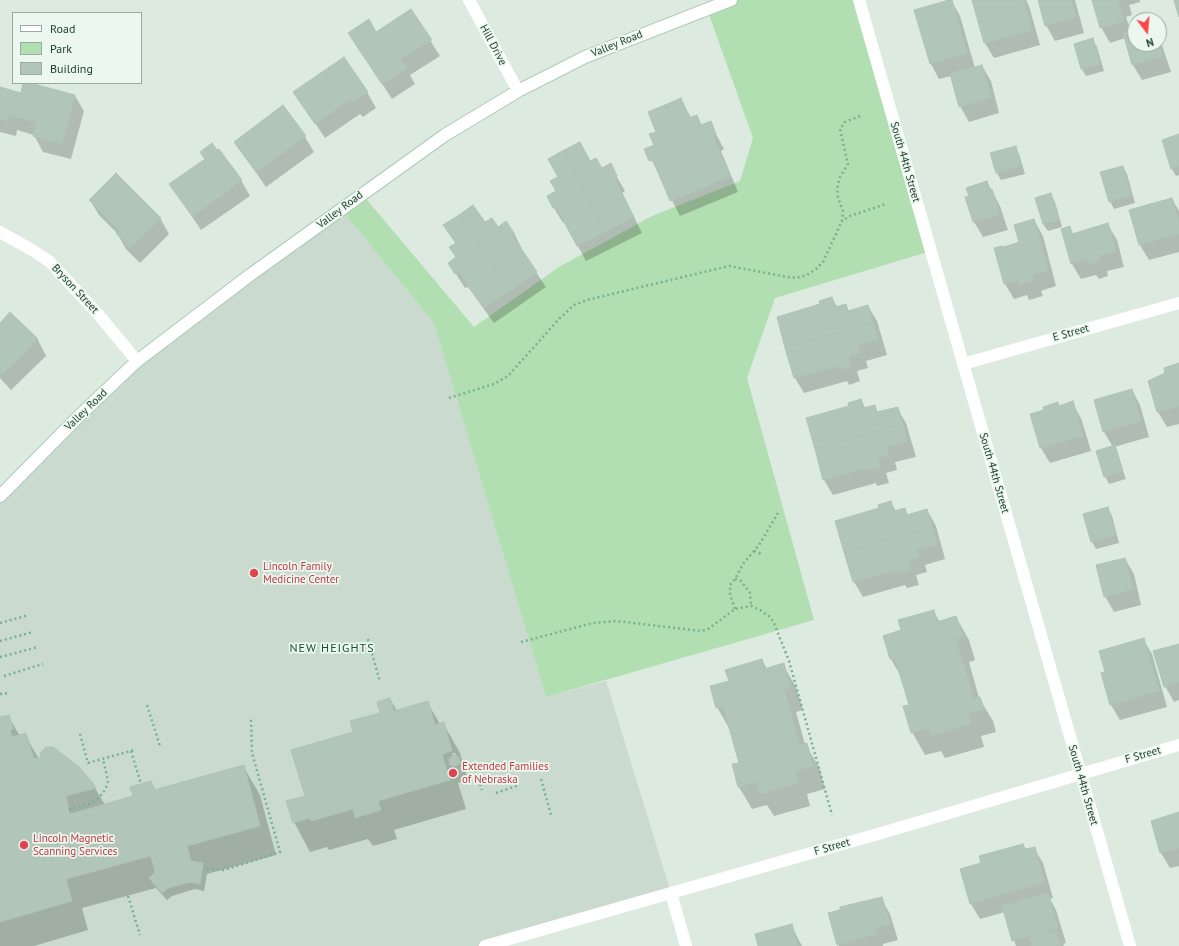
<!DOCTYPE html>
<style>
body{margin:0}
#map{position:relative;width:1179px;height:946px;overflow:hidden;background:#dceae0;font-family:"PT Sans",sans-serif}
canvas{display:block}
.legend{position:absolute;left:12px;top:12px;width:130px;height:72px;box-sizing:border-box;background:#ecf7ef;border:1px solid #99aca0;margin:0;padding:5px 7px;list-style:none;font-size:12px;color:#1c3b2a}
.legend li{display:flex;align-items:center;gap:8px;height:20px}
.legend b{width:20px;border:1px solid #99aca0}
.north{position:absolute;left:1127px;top:12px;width:40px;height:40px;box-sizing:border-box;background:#ecf7ef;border:1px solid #99aca0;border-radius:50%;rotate:164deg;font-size:11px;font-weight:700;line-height:16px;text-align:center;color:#1c3b2a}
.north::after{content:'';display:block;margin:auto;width:14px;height:18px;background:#ff4549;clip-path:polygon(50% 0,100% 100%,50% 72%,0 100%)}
</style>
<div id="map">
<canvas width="1179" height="946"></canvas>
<ul class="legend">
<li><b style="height:5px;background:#fff"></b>Road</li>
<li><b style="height:11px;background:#b1dfb1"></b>Park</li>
<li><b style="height:11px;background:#b1c5b8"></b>Building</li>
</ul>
<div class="north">N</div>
</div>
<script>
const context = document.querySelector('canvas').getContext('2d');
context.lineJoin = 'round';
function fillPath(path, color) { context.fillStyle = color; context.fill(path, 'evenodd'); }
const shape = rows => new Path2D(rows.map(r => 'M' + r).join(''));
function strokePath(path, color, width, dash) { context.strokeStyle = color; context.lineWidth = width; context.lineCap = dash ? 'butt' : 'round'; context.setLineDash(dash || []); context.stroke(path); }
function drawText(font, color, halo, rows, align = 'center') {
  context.font = font + ' "PT Sans",sans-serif'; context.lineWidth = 3.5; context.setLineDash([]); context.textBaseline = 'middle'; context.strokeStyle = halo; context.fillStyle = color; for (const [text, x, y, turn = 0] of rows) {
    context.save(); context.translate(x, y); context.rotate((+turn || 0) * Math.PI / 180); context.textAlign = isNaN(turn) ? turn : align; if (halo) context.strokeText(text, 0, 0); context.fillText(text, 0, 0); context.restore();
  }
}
fillPath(shape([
 [341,209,434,323,546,697,606,681,671,893,485,946,0,946,0,496,137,361]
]), '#cadace');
fillPath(shape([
 [731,0,859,0,931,251,775,298,747,378,814,620,546,697,434,323,341,209,362,194,474,327,559,267,652,216,740,181,753,138,707,9]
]), '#b1dfb1');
fillPath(shape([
 [951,0,960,16,975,68,982,66,991,81,999,113,969,122,960,106,951,76,939,79,931,64,915,11],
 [973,0,1026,0,1029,6,1040,45,994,58,985,43],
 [1039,0,1075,0,1084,33,1055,41,1046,25],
 [1093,0,1140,0,1140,2,1129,5,1132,15,1126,17,1131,32,1135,30,1135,44,1159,44,1159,36,1171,72,1142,80,1133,65,1125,38,1110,43,1101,27],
 [411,10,440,56,410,75,415,84,392,99,359,48,376,33],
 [1092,39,1097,47,1104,71,1086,76,1082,69],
 [24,83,75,96,84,111,71,159,43,152,34,135,17,130,16,136,0,132,0,88,22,94],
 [367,92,376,108,363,117,360,114,325,138,295,93],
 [681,99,691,118,696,116,702,126,710,123,724,149,721,151,738,192,680,216,646,149,655,146,658,132],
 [1179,136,1179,175,1176,176,1172,169],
 [305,137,314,152,266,187,235,142],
 [1015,147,1019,154,1025,174,1001,180,997,173,991,154],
 [610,165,625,191,622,193,642,233,586,261,565,222,563,223,554,208,557,192],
 [1123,167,1127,174,1135,203,1114,209,1110,201],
 [241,180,250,196,201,230,171,185],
 [987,182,1000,206,1008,230,983,237,974,222,966,197],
 [1051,195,1055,202,1062,227,1048,231,1043,224],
 [1172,199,1179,211,1179,252,1149,260,1140,245,1130,211],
 [90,200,160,218,169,234,140,263,126,249,117,233,99,215],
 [1034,220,1043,236,1056,286,1041,291,1043,296,1029,300,1027,295,1014,299,1005,284,1004,249,1020,243],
 [485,223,514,233,522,249,521,250,546,287,494,323,468,287,465,288,449,263,456,258,456,244,445,226],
 [1108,225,1117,240,1124,267,1107,271,1108,276,1099,279,1096,275,1081,279,1072,264,1069,227,1073,234],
 [832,298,837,307,845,305,849,311,868,306,877,321,887,355,866,361,868,368,857,371,860,381,849,385,847,381,804,393,795,378,778,317,821,305],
 [10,313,38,340,46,356,11,390,0,378,0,324],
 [1179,364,1179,424,1167,427,1158,412,1149,382,1167,374],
 [1132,390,1140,405,1149,437,1114,447,1126,479,1109,484,1105,476,1113,447,1104,432,1095,401],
 [861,400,866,409,874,406,878,413,897,408,906,423,916,457,895,462,897,470,886,473,889,483,877,486,876,483,833,495,824,480,807,419,850,406],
 [1072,403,1081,418,1091,451,1050,463,1041,448,1059,406],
 [890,502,896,511,904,509,908,516,927,510,936,526,945,559,925,565,927,572,916,575,919,585,907,588,905,585,863,597,854,582,837,521,880,509],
 [1108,509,1112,516,1119,543,1096,549,1092,542],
 [1125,559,1134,574,1141,605,1114,612,1105,596],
 [933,611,940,622,956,617,969,640,975,660,969,662,979,698,993,721,996,732,981,736,984,747,945,758,941,751,925,755,912,732,910,705,903,680,891,659,884,637,902,631],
 [1143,639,1152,654,1167,707,1120,720,1111,705,1102,674,1106,673],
 [1179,645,1179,700,1174,702,1165,686],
 [762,660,767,669,783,665,796,687,803,710,796,712,805,744,819,767,825,789,807,794,810,806,774,816,767,805,752,809,739,787,733,765,740,764,730,730,717,707,730,681],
 [390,699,397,711,427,702,440,724,443,723,460,753,468,780,458,783,466,809,394,830,397,839,373,846,368,839,329,850,327,847,310,852,294,822,306,797,355,733,382,713],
 [452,753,455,753,458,760,456,760],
 [8,716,20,736,25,735,39,759,78,766,95,788,105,805,135,797,151,782,156,791,243,766,260,795,276,855,207,874,204,891,195,889,172,896,167,900,156,888,82,908,88,930,34,946,0,946,0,718],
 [1179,813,1179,866,1170,868,1161,853,1152,821],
 [1034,848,1043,863,1053,898,1050,899,1056,910,1066,943,1063,944,1064,946,1016,946,1005,912,980,919,971,904,1026,850],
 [881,898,890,914,898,940,883,944,883,946,839,946,829,914],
 [791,925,802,946,759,946]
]), '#0003');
const building = shape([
 [949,0,952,0,967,53,930,64,914,10,949,0],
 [972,0,1024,0,1032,30,984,43,972,0],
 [1038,0,1071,0,1076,17,1045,26,1038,0],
 [1092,0,1122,0,1118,1,1124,21,1100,28,1092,0],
 [1174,0,1179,0,1179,17,1174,0],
 [411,9,432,40,401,59,407,68,382,84,348,33,369,19,376,32,411,9],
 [1135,29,1135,44,1159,43,1163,56,1132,65,1123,33,1135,29],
 [1093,38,1100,64,1081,69,1074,44,1093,38],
 [344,57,368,92,353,102,350,99,315,124,293,92,344,57],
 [982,65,991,97,959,107,950,74,982,65],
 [23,83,30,83,75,95,62,144,33,136,37,122,9,115,7,121,0,119,0,87,21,93,23,83],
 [681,98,689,118,697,115,701,125,711,121,716,134,713,135,730,176,700,189,665,105,681,98],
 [283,105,306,136,256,172,234,142,283,105],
 [665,105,700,189,670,201,653,160,649,161,644,149,654,145,649,134,656,132,648,112,665,105],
 [1179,134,1179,166,1171,169,1162,140,1179,134],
 [580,142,590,161,596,158,602,168,611,163,617,176,614,177,634,217,605,232,564,150,580,142],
 [212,143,217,150,219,149,242,180,229,189,230,190,192,216,169,184,205,159,200,152,212,143],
 [1016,146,1021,166,996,173,990,153,1016,146],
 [564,150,605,232,577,246,556,207,553,208,547,196,556,191,550,181,558,177,548,159,564,150],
 [1123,166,1131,195,1109,202,1100,172,1123,166],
 [116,173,161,218,130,248,116,233,119,230,89,200,116,173],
 [987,181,990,190,992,189,1000,214,973,222,965,197,969,196,966,188,987,181],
 [1051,193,1059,220,1043,224,1035,198,1051,193],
 [1172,198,1179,221,1179,234,1139,245,1129,210,1172,198],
 [473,205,485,222,492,218,498,227,506,221,514,233,512,235,537,272,511,290,459,215,473,205],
 [459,215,511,290,484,308,459,272,455,274,448,263,456,257,449,247,456,243,443,225,459,215],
 [1034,219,1048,270,1033,275,1034,280,1019,285,1018,280,1004,284,994,248,1003,246,1004,247,1019,242,1014,225,1034,219],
 [1108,223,1116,251,1099,256,1100,260,1089,264,1087,259,1071,264,1061,229,1070,226,1072,234,1108,223],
 [832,297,835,307,846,304,848,311,868,305,873,322,785,348,777,317,820,304,819,301,832,297],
 [10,312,38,339,2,375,0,373,0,323,10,312],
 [873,322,878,340,858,345,860,353,849,356,852,366,839,370,838,366,794,378,785,348,873,322],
 [1179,363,1179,406,1157,412,1148,381,1165,373,1164,368,1179,363],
 [1132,389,1141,421,1103,432,1094,400,1132,389],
 [861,399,864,408,875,405,877,412,898,407,903,424,815,449,806,418,849,406,848,403,861,399],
 [1073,401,1083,436,1040,448,1030,414,1044,410,1043,407,1058,402,1059,406,1073,401],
 [903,424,907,441,887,447,889,455,878,458,881,467,868,471,867,468,823,480,815,449,903,424],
 [1115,445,1123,471,1104,477,1096,451,1115,445],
 [891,501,894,511,905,508,907,515,927,509,932,527,844,552,835,521,879,508,878,505,891,501],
 [1108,507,1116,535,1091,542,1083,514,1108,507],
 [932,527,937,544,917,550,919,557,908,560,911,570,897,573,896,570,853,582,844,552,932,527],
 [1125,558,1133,589,1104,597,1096,565,1125,558],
 [934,610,937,622,956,616,963,637,956,639,974,699,980,697,984,709,968,713,971,724,931,736,929,728,911,733,903,706,909,705,895,658,890,659,883,636,901,630,898,620,934,610],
 [1144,638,1159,691,1110,705,1101,673,1105,672,1099,651,1144,638],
 [1179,644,1179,682,1164,687,1153,651,1179,644],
 [762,659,764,669,784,663,790,687,784,689,800,745,807,743,813,766,795,771,798,783,760,794,756,782,738,787,732,764,739,763,723,706,716,708,710,686,729,681,725,670,762,659],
 [390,698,394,711,428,701,435,725,444,722,452,751,442,754,450,780,378,801,381,810,355,818,353,809,311,821,310,818,293,823,286,801,305,796,291,750,353,732,350,721,380,713,377,702,390,698],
 [9,715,13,729,10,730,12,737,26,733,34,759,40,758,41,752,46,747,53,747,78,766,93,783,96,788,66,796,70,814,133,796,130,787,151,781,154,790,244,765,260,826,66,879,72,901,0,922,0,717,9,715],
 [453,755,459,757,460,763,455,766,450,765,449,759,453,755],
 [1179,812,1179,848,1160,853,1151,821,1179,812],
 [1023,844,1025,849,1035,847,1045,882,970,904,960,869,981,863,979,856,1023,844],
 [187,846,191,861,203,863,200,884,190,882,168,888,162,893,149,878,155,872,151,856,187,846],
 [1048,893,1058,928,1045,931,1046,933,1056,930,1061,946,1032,946,1029,937,1032,937,1032,935,1012,941,1002,906,1048,893],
 [882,897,890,924,875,929,876,934,837,945,828,913,840,910,840,907,882,897],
 [792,924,798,946,758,946,755,934,792,924]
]);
fillPath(building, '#b1c5b8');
strokePath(building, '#aec4b5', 1);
const secondary = shape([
 [0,496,79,416,137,361,250,275,445,135,518,91,585,57,731,0]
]);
strokePath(secondary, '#aecbb9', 14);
strokePath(shape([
 [860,116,845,122,840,129,848,164,840,177,837,189,838,198,843,211,842,221,850,216,886,204],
 [449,398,494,384,508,376,559,319,574,305,587,300,729,266,788,277,796,278,807,275,816,269,823,262,842,221],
 [754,551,762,554],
 [735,579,741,581,750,593,751,606],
 [735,609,730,595,730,585,735,579,743,564,759,545,778,513],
 [0,623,29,615],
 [368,639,380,682],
 [0,641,33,632],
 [521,642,593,623,617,621,701,631,708,629,735,609,751,606,760,610,770,617,774,623,789,661,832,815],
 [0,657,38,647],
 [4,676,43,664],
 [0,694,9,693],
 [147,705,160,746],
 [80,734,88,763,134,750],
 [131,751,141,784],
 [475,770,482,790],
 [541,779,551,815],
 [496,793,519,785],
 [69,810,91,803,98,799,105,790,108,781,103,759],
 [207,869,224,870,280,852,252,753,251,718],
 [128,896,140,935]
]), '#78b290', 2.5, [2, 3]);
strokePath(shape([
 [469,0,518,91],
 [859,0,1130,946],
 [0,232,32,250,49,261,98,314,137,361],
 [963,364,1179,303],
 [671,893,686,946],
 [485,946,885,832,1179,745]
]), '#fff', 12);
strokePath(secondary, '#fff', 12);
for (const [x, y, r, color] of [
 [254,573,5,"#e0444e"],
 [453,773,5,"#e0444e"],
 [24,845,5,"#e0444e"]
]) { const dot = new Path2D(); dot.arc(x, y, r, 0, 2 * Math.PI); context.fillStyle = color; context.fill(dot); strokePath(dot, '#ecf7ef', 1.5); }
drawText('11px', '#1c3b2a', '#ecf7ef', [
 ["Valley Road",617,44,-22],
 ["Hill Drive",493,45,62],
 ["South 44th Street",905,162,74],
 ["Valley Road",340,210,-37],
 ["Bryson Street",75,289,47],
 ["E Street",1071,333,-16],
 ["Valley Road",86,410,-44],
 ["South 44th Street",994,473,74],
 ["F Street",1143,755,-16],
 ["South 44th Street",1083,785,74],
 ["F Street",832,847,-16]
]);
drawText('11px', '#be3a42', '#ecf7ef', [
 ["Lincoln Family",263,567],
 ["Medicine Center",263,580],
 ["Extended Families",462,767],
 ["of Nebraska",462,780],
 ["Lincoln Magnetic",33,839],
 ["Scanning Services",33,852]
], 'left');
context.letterSpacing = '1px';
drawText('12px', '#174e32', '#ecf7ef', [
 ["NEW HEIGHTS",332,649]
]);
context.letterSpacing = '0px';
</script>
